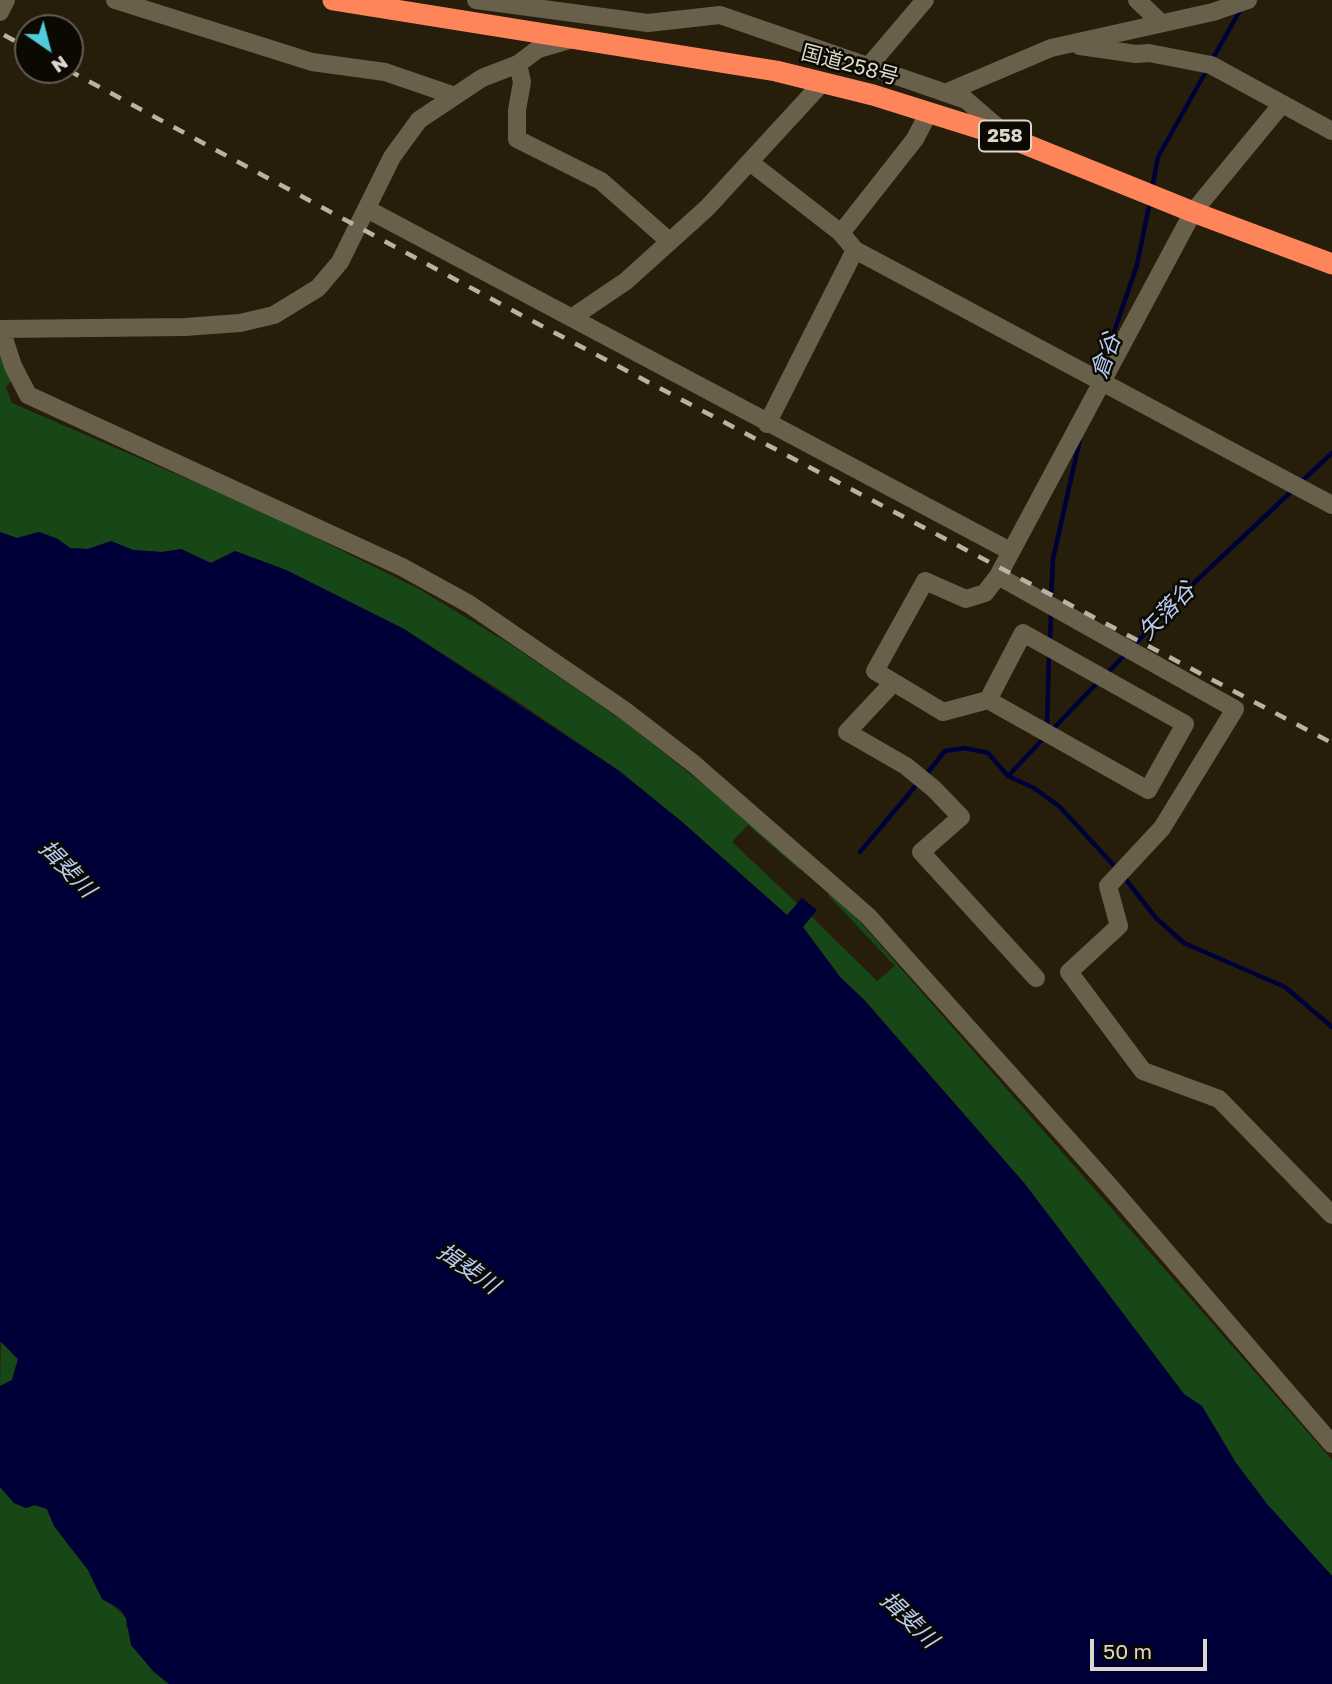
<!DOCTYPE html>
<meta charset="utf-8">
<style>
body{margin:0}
#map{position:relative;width:1332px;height:1684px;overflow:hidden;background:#261e0b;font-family:"Golos Text",sans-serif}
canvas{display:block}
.north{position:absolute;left:14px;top:14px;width:70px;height:70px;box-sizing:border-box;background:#0c0903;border:2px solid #605c53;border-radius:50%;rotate:145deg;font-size:19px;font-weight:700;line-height:28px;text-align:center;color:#ddd8cc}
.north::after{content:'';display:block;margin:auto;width:24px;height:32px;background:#52cbd8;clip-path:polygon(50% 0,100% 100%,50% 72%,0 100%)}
.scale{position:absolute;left:1090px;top:1639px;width:117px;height:32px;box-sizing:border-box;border:4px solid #ddd8cc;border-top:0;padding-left:9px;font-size:21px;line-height:24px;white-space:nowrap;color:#ddd8cc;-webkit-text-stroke:5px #0c0903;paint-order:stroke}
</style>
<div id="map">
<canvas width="1332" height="1684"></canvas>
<div class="north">N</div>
<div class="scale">50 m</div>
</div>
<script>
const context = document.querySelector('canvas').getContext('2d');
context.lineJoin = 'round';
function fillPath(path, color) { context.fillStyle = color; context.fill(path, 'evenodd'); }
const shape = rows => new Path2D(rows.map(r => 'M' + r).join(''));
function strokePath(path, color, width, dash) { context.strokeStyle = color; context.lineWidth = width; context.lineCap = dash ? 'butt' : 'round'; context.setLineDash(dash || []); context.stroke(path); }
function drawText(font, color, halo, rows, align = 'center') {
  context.font = font + ' "Golos Text","Noto Sans JP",sans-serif'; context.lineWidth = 5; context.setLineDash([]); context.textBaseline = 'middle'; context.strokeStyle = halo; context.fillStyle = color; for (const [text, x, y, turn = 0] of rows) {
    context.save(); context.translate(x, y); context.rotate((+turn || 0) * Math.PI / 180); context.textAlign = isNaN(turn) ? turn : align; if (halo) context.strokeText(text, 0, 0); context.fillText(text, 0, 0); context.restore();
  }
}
fillPath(shape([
 [0,353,12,380,6,387,12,403,268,514,419,589,513,646,622,720,804,864,800,870,748,825,732,842,798,904,788,916,681,821,618,770,514,699,404,629,286,570,235,551,211,563,181,549,162,552,133,550,111,541,88,549,70,548,58,539,39,532,17,538,0,532],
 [833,891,1332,1460,1332,1576,1267,1504,1236,1463,1202,1407,1184,1394,1025,1184,864,999,840,977,802,926,811,916,877,981,895,966,828,895],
 [1,1341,18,1359,12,1380,0,1386],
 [0,1487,14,1503,26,1508,35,1505,47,1509,54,1526,88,1570,97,1589,126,1618,126,1626,153,1671,169,1684,0,1684]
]), '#174716');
fillPath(shape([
 [0,532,17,538,39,532,58,539,70,548,88,549,111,541,133,550,162,552,181,549,211,563,235,551,286,570,404,629,618,770,681,821,787,915,802,898,817,910,803,927,840,977,863,999,1025,1184,1184,1394,1202,1406,1236,1463,1267,1504,1332,1576,1332,1684,169,1684,153,1671,131,1645,126,1618,121,1610,102,1599,88,1570,54,1526,47,1509,35,1505,26,1508,14,1503,0,1487,0,1386,12,1380,18,1359,0,1341]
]), '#000039');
strokePath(shape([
 [1212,60,1242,7],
 [1152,189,1158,157,1208,68],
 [1104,361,1137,265,1150,201],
 [1300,483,1332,453],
 [1051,599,1053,559,1080,439],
 [1050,641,1051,611],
 [1133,646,1196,581,1294,489],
 [1106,674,1127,653],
 [1047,728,1049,653],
 [1052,730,1100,680],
 [1008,776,1044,738],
 [924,777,945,751,965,748,988,753,1008,776,1034,788,1060,807,1118,870],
 [860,852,918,783],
 [1124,877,1156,918,1184,943,1285,987,1332,1027]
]), '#000039', 4.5);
strokePath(shape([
 [115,0,312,62,385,72,455,96],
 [476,0,648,23,720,15,966,100,1009,137],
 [1137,0,1160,22],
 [0,12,6,0],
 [1080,46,1136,54,1149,53,1211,65,1332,131],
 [518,64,522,82,517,110,517,139,601,181,669,241],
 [868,67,925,0],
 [945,93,1051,48,1213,12,1248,0],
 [751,163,841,233,855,250,1332,505],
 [367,209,1010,551],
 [841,233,915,139,929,112],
 [573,317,626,281,707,208,823,82],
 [0,329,185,327,240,323,274,315,318,288,340,262,392,157,419,120,482,78,518,64,538,49,569,40],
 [1,329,13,366,28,395,402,567,469,604,624,710,694,764,868,916,1107,1183,1332,1444],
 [767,424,855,250],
 [998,576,1235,709,1162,828,1108,886,1119,926,1069,972,1143,1071,1219,1099,1332,1215],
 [892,684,847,732,906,766,934,789,961,817,921,852,1036,978],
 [988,700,1023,633,1185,724,1148,790,988,700,943,712,875,671,925,581,966,599,985,593,998,576,1193,212,1282,104]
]), '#69604b', 18);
strokePath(shape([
 [333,0,776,71,873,95,1010,138,1193,212,1332,264]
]), '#fe8559', 21);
strokePath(shape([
 [4,35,28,48],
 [68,70,523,316,1332,743]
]), '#b9b3a6', 4.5, [12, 12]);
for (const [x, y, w] of [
 [1005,136,52]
]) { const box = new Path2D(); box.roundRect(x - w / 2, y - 15.5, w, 31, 5); context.fillStyle = '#0c0903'; context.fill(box); strokePath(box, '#ddd8cc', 2); }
drawText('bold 19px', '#ddd8cc', null, [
 ["258",1005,136]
]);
drawText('21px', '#ddd8cc', '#0c0903', [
 ["国道258号",850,65,15]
]);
drawText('italic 23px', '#b5cbf0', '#0c0903', [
 ["倉谷",1106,356,-71],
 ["矢落谷",1167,611,-46],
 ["揖斐川",67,869,46],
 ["揖斐川",468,1269,35],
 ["揖斐川",909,1620,44]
]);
</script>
